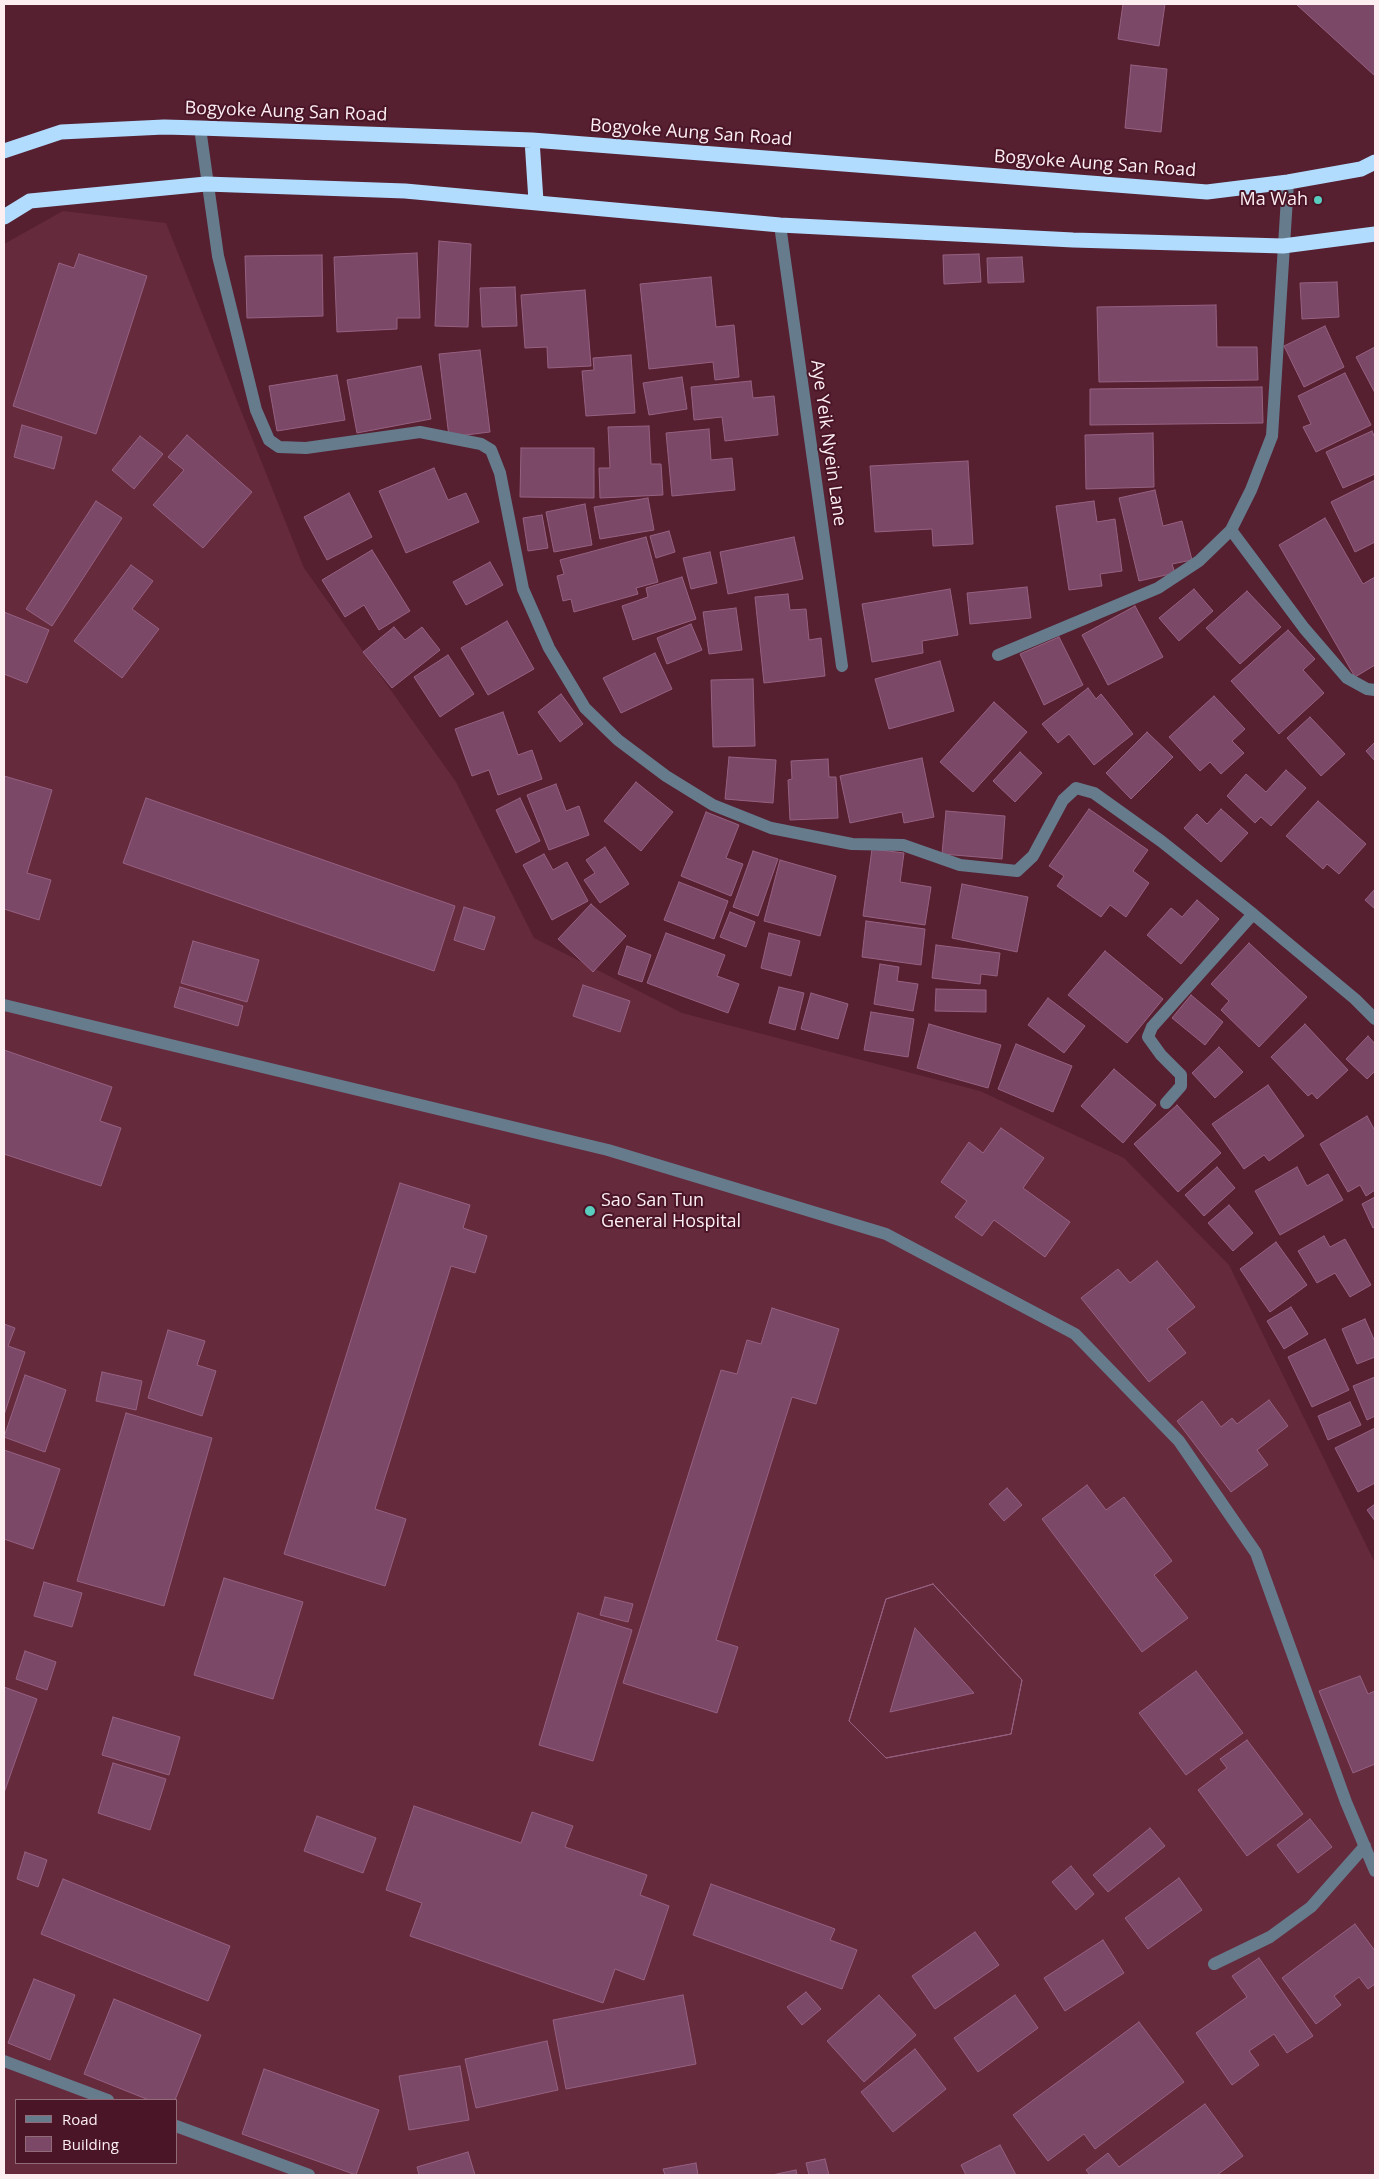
<!DOCTYPE html>
<style>
body{margin:0}
#map{position:relative;width:1379px;height:2179px;overflow:hidden;background:#562031;font-family:"Open Sans",sans-serif}
canvas{display:block}
.frame{position:absolute;inset:0;border:5px solid #fceef1;pointer-events:none}
.legend{position:absolute;left:15px;top:2099px;width:162px;height:65px;box-sizing:border-box;background:#4a1527;border:1px solid #916c78;margin:0;padding:6px 9px;list-style:none;font-size:15px;color:#fceef1}
.legend li{display:flex;align-items:center;gap:10px;height:25px}
.legend b{width:25px;border:1px solid #916c78}
</style>
<div id="map">
<canvas width="1379" height="2179"></canvas>
<div class="frame"></div>
<ul class="legend">
<li><b style="height:6px;background:#667c8d"></b>Road</li>
<li><b style="height:14px;background:#7b4867"></b>Building</li>
</ul>
</div>
<script>
const context = document.querySelector('canvas').getContext('2d');
context.lineJoin = 'round';
function fillPath(path, color) { context.fillStyle = color; context.fill(path, 'evenodd'); }
const shape = rows => new Path2D(rows.map(r => 'M' + r).join(''));
function strokePath(path, color, width, dash) { context.strokeStyle = color; context.lineWidth = width; context.lineCap = dash ? 'butt' : 'round'; context.setLineDash(dash || []); context.stroke(path); }
function drawText(font, color, halo, rows, align = 'center') {
  context.font = font + ' "Open Sans",sans-serif'; context.lineWidth = 4; context.setLineDash([]); context.textBaseline = 'middle'; context.strokeStyle = halo; context.fillStyle = color; for (const [text, x, y, turn = 0] of rows) {
    context.save(); context.translate(x, y); context.rotate((+turn || 0) * Math.PI / 180); context.textAlign = isNaN(turn) ? turn : align; if (halo) context.strokeText(text, 0, 0); context.fillText(text, 0, 0); context.restore();
  }
}
fillPath(shape([
 [63,211,166,223,304,568,456,782,534,938,682,1013,980,1091,1124,1158,1229,1265,1375,1563,1375,2175,4,2175,4,244],
 [16,2100,176,2100,176,2163,16,2163]
]), '#662a3d');
const building = shape([
 [1123,4,1165,4,1159,46,1118,39,1123,4],
 [1296,4,1375,4,1375,76,1296,4],
 [1131,65,1167,69,1161,132,1125,128,1131,65],
 [439,241,471,244,468,327,435,326,439,241],
 [417,253,420,318,397,318,397,329,337,332,334,257,417,253],
 [79,254,147,276,96,434,13,406,59,263,74,268,79,254],
 [979,254,981,282,944,284,943,255,979,254],
 [322,255,323,316,247,318,245,256,322,255],
 [1022,257,1024,282,988,283,987,258,1022,257],
 [711,277,716,327,734,325,739,377,715,380,713,362,649,369,640,284,711,277],
 [1337,282,1339,317,1302,319,1300,283,1337,282],
 [515,287,517,326,482,327,480,288,515,287],
 [585,290,591,366,548,368,547,347,525,348,521,295,585,290],
 [1216,305,1217,347,1257,347,1258,380,1099,382,1097,307,1216,305],
 [1325,326,1344,367,1304,387,1284,346,1325,326],
 [1375,347,1375,393,1356,357,1375,347],
 [480,350,490,432,449,437,439,354,480,350],
 [631,355,635,413,586,416,582,371,594,370,593,358,631,355],
 [421,366,431,419,357,433,347,380,421,366],
 [1345,373,1371,425,1316,452,1303,427,1311,424,1298,396,1345,373],
 [337,375,345,420,277,431,269,386,337,375],
 [682,377,687,409,649,415,643,383,682,377],
 [751,381,753,398,774,396,778,435,725,441,722,417,694,420,691,387,751,381],
 [1262,387,1263,423,1090,425,1090,389,1262,387],
 [22,425,62,437,54,469,14,457,22,425],
 [649,426,651,464,661,464,663,495,600,498,599,468,610,468,608,427,649,426],
 [709,429,711,460,732,458,735,490,672,496,666,433,709,429],
 [1372,431,1375,438,1375,474,1343,488,1326,452,1372,431],
 [1153,433,1154,487,1086,489,1085,435,1153,433],
 [187,435,252,492,203,548,153,505,184,470,168,457,187,435],
 [140,436,163,454,134,489,112,470,140,436],
 [521,448,594,448,594,498,520,497,521,448],
 [968,461,973,544,933,546,932,529,875,532,870,466,968,461],
 [434,468,448,500,466,493,479,522,406,553,379,491,434,468],
 [1375,480,1375,542,1355,552,1331,502,1375,480],
 [1155,490,1163,526,1182,521,1192,560,1172,564,1175,573,1139,581,1119,498,1155,490],
 [349,493,372,537,327,560,304,517,349,493],
 [648,498,654,530,600,539,594,507,648,498],
 [96,501,122,518,52,626,26,609,96,501],
 [1094,501,1097,522,1115,519,1122,571,1100,574,1102,586,1069,590,1056,506,1094,501],
 [585,504,592,545,554,552,546,512,585,504],
 [542,515,548,548,528,551,523,518,542,515],
 [1325,518,1363,584,1375,577,1375,665,1355,677,1279,545,1325,518],
 [669,531,675,552,656,558,650,536,669,531],
 [646,537,658,582,636,588,638,594,574,612,571,599,563,601,557,576,564,574,560,560,646,537],
 [794,537,803,579,728,594,720,552,794,537],
 [372,550,410,611,379,630,364,605,345,617,322,580,372,550],
 [710,552,717,583,691,589,683,558,710,552],
 [490,562,503,585,466,605,453,582,490,562],
 [131,565,153,581,132,609,159,629,122,678,74,641,131,565],
 [682,577,696,619,633,640,622,606,648,597,646,588,682,577],
 [1027,587,1031,618,970,624,967,593,1027,587],
 [950,589,958,635,922,641,923,653,872,662,862,604,950,589],
 [1194,589,1213,611,1179,641,1159,618,1194,589],
 [1247,591,1281,627,1240,664,1206,628,1247,591],
 [788,594,790,610,806,609,809,640,821,638,825,676,764,683,755,597,788,594],
 [1135,606,1163,657,1108,685,1082,635,1135,606],
 [736,608,742,650,709,654,703,612,736,608],
 [4,612,49,630,27,683,4,674,4,612],
 [507,621,534,669,488,695,461,648,507,621],
 [691,624,702,650,667,664,657,638,691,624],
 [394,627,405,640,422,627,440,650,392,688,363,652,394,627],
 [1288,630,1315,659,1303,670,1324,693,1279,734,1231,681,1288,630],
 [1059,637,1083,685,1044,705,1020,654,1059,637],
 [655,653,672,689,621,713,603,678,655,653],
 [448,655,474,694,440,717,414,677,448,655],
 [940,661,954,711,889,729,875,679,940,661],
 [753,679,755,746,713,747,711,680,753,679],
 [1088,688,1096,699,1101,694,1133,734,1094,765,1069,734,1058,743,1042,724,1088,688],
 [561,694,583,724,560,742,538,712,561,694],
 [1214,696,1245,729,1232,741,1244,753,1221,774,1210,762,1200,771,1169,737,1214,696],
 [994,702,1027,732,973,792,940,762,994,702],
 [503,712,518,755,532,750,542,779,498,795,489,770,472,776,455,729,503,712],
 [1310,717,1345,754,1321,776,1287,738,1310,717],
 [1147,732,1173,757,1131,799,1106,773,1147,732],
 [1375,742,1375,761,1366,751,1375,742],
 [1020,752,1042,773,1015,802,993,781,1020,752],
 [729,757,776,760,773,803,725,799,729,757],
 [922,758,934,817,904,823,902,812,850,823,840,776,922,758],
 [828,759,829,777,836,777,838,818,790,820,788,780,792,779,791,761,828,759],
 [1286,770,1306,788,1271,826,1261,817,1255,823,1227,796,1246,774,1266,792,1286,770],
 [4,776,52,790,27,873,51,880,39,920,4,909,4,776],
 [636,782,673,812,641,851,604,821,636,782],
 [556,784,566,811,579,806,589,835,549,850,527,795,556,784],
 [146,798,455,906,434,971,123,863,146,798],
 [520,798,540,841,516,853,496,810,520,798],
 [1318,801,1366,844,1339,874,1327,864,1323,869,1286,836,1318,801],
 [1089,809,1148,850,1133,871,1149,883,1126,917,1110,905,1101,917,1057,886,1064,876,1049,866,1089,809],
 [1221,809,1248,833,1221,862,1184,828,1197,814,1207,824,1221,809],
 [946,811,1005,816,1002,859,942,854,946,811],
 [706,812,739,825,726,858,743,864,731,896,681,876,706,812],
 [605,847,629,884,600,903,584,880,595,873,586,860,605,847],
 [872,849,904,853,900,882,931,887,925,925,863,916,872,849],
 [753,851,778,859,758,916,733,907,753,851],
 [544,854,553,870,567,862,588,901,552,920,523,865,544,854],
 [780,860,836,876,820,936,764,921,780,860],
 [679,882,728,901,714,939,664,920,679,882],
 [962,884,1028,897,1017,952,952,938,962,884],
 [1375,889,1375,909,1365,900,1375,889],
 [1197,900,1219,919,1181,964,1147,935,1171,908,1182,917,1197,900],
 [591,904,626,936,593,972,558,939,591,904],
 [464,907,495,917,484,950,454,940,464,907],
 [730,912,755,922,746,947,720,937,730,912],
 [866,921,925,929,921,965,862,957,866,921],
 [666,933,725,955,717,976,739,984,728,1013,647,983,666,933],
 [769,933,800,941,791,976,761,968,769,933],
 [193,941,259,960,247,1002,181,983,193,941],
 [1249,943,1307,997,1259,1047,1221,1010,1229,1001,1211,984,1249,943],
 [936,945,1000,953,997,976,981,974,980,984,932,978,936,945],
 [627,946,651,955,642,982,618,974,627,946],
 [1105,951,1163,999,1127,1043,1068,995,1105,951],
 [880,964,899,967,897,981,918,984,913,1011,874,1004,880,964],
 [583,985,630,1001,620,1032,573,1016,583,985],
 [180,987,243,1006,238,1026,174,1007,180,987],
 [779,987,804,993,795,1030,769,1023,779,987],
 [936,989,986,990,986,1012,935,1011,936,989],
 [811,993,848,1004,838,1039,801,1029,811,993],
 [1191,995,1223,1022,1205,1045,1172,1018,1191,995],
 [1048,998,1085,1026,1064,1053,1028,1025,1048,998],
 [871,1012,914,1019,908,1057,864,1050,871,1012],
 [929,1024,1001,1045,988,1088,917,1068,929,1024],
 [1305,1024,1348,1070,1317,1099,1312,1093,1308,1096,1271,1057,1305,1024],
 [1368,1036,1375,1044,1375,1071,1367,1079,1346,1059,1368,1036],
 [1016,1044,1072,1066,1053,1112,998,1089,1016,1044],
 [1219,1047,1243,1072,1215,1098,1192,1073,1219,1047],
 [4,1050,112,1087,100,1121,121,1128,101,1186,4,1154,4,1050],
 [1114,1069,1156,1105,1123,1143,1081,1106,1114,1069],
 [1268,1085,1304,1136,1269,1161,1264,1155,1244,1169,1212,1124,1268,1085],
 [1177,1105,1221,1153,1178,1192,1134,1144,1177,1105],
 [1367,1116,1375,1131,1375,1190,1366,1196,1360,1185,1348,1192,1320,1144,1367,1116],
 [1001,1128,1044,1158,1023,1188,1070,1222,1045,1257,994,1220,982,1236,955,1217,967,1201,941,1182,969,1142,983,1153,1001,1128],
 [1217,1167,1235,1188,1204,1216,1185,1195,1217,1167],
 [1297,1167,1307,1186,1328,1174,1343,1200,1280,1235,1255,1191,1297,1167],
 [400,1183,470,1205,463,1228,487,1236,475,1273,451,1266,375,1509,406,1519,385,1586,284,1554,400,1183],
 [1375,1197,1375,1227,1373,1228,1362,1204,1375,1197],
 [1229,1205,1253,1233,1233,1251,1208,1223,1229,1205],
 [1324,1236,1330,1247,1345,1239,1371,1285,1350,1297,1335,1273,1317,1283,1298,1251,1324,1236],
 [1276,1242,1307,1285,1270,1312,1240,1269,1276,1242],
 [1157,1261,1195,1307,1167,1329,1186,1353,1149,1382,1081,1298,1118,1269,1130,1283,1157,1261],
 [1291,1307,1308,1334,1284,1349,1267,1321,1291,1307],
 [772,1308,839,1329,816,1404,792,1397,716,1640,738,1647,717,1713,623,1683,721,1370,737,1374,747,1340,761,1344,772,1308],
 [1365,1319,1375,1342,1375,1357,1357,1364,1342,1329,1365,1319],
 [4,1324,15,1328,8,1346,25,1352,4,1415,4,1324],
 [168,1330,205,1341,197,1365,216,1371,202,1416,148,1398,168,1330],
 [1325,1339,1349,1390,1312,1407,1288,1357,1325,1339],
 [102,1372,142,1381,136,1410,96,1401,102,1372],
 [25,1375,66,1390,45,1452,4,1437,25,1375],
 [1375,1377,1375,1416,1367,1420,1353,1386,1375,1377],
 [1269,1400,1288,1426,1257,1450,1268,1465,1231,1492,1177,1421,1202,1401,1221,1427,1232,1418,1237,1424,1269,1400],
 [1350,1402,1361,1425,1328,1440,1318,1416,1350,1402],
 [126,1413,212,1438,164,1606,77,1581,126,1413],
 [1375,1428,1375,1483,1358,1492,1335,1448,1375,1428],
 [4,1450,60,1469,33,1549,4,1539,4,1450],
 [1087,1485,1106,1510,1124,1497,1172,1561,1154,1575,1188,1618,1142,1652,1042,1519,1087,1485],
 [1007,1488,1022,1505,1004,1521,989,1504,1007,1488],
 [1375,1504,1375,1521,1367,1510,1375,1504],
 [224,1578,303,1602,273,1699,194,1675,224,1578],
 [44,1582,82,1593,72,1627,34,1616,44,1582],
 [933,1584,1022,1680,1011,1734,886,1758,849,1721,886,1599,933,1584],
 [915,1628,974,1693,890,1712,915,1628],
 [933,1584,1022,1680,1011,1734,886,1758,849,1721,886,1599,933,1584],
 [605,1597,633,1604,628,1622,600,1615,605,1597],
 [578,1613,632,1630,593,1761,539,1745,578,1613],
 [25,1651,56,1662,47,1690,16,1679,25,1651],
 [1196,1671,1243,1733,1186,1775,1139,1713,1196,1671],
 [1360,1676,1368,1694,1375,1691,1375,1764,1353,1773,1319,1691,1360,1676],
 [4,1687,37,1699,4,1793,4,1687],
 [113,1717,180,1737,169,1775,102,1755,113,1717],
 [1247,1740,1303,1814,1247,1856,1198,1790,1227,1768,1220,1759,1247,1740],
 [113,1763,166,1779,150,1830,98,1813,113,1763],
 [414,1806,521,1843,532,1812,573,1826,565,1847,647,1875,640,1895,669,1906,644,1980,615,1969,603,2003,410,1936,422,1903,386,1890,414,1806],
 [317,1816,376,1838,363,1873,304,1851,317,1816],
 [1310,1819,1332,1847,1298,1873,1277,1845,1310,1819],
 [1150,1828,1165,1846,1108,1892,1093,1875,1150,1828],
 [25,1852,47,1860,38,1887,17,1879,25,1852],
 [1071,1866,1094,1894,1076,1910,1052,1882,1071,1866],
 [1179,1878,1202,1910,1148,1949,1125,1918,1179,1878],
 [63,1879,230,1946,208,2001,41,1934,63,1879],
 [711,1884,835,1929,830,1940,857,1950,842,1989,693,1935,711,1884],
 [1355,1924,1375,1951,1375,1984,1368,1989,1359,1977,1334,1996,1341,2005,1316,2024,1282,1978,1355,1924],
 [975,1932,999,1965,935,2009,912,1976,975,1932],
 [1103,1940,1124,1973,1065,2011,1044,1978,1103,1940],
 [1259,1958,1313,2036,1287,2053,1274,2034,1249,2051,1259,2065,1232,2085,1196,2033,1247,1997,1232,1976,1259,1958],
 [34,1979,75,1995,50,2060,8,2043,34,1979],
 [806,1992,821,2009,802,2025,787,2007,806,1992],
 [683,1995,696,2064,566,2089,553,2020,683,1995],
 [879,1995,916,2035,864,2082,827,2041,879,1995],
 [1015,1995,1038,2028,978,2072,954,2038,1015,1995],
 [114,1999,201,2035,175,2100,149,2100,84,2074,114,1999],
 [1139,2022,1184,2082,1095,2149,1084,2134,1048,2161,1013,2115,1139,2022],
 [547,2041,558,2090,476,2108,465,2059,547,2041],
 [915,2049,946,2089,893,2132,861,2092,915,2049],
 [460,2066,469,2120,409,2130,399,2076,460,2066],
 [264,2069,379,2110,356,2175,242,2134,264,2069],
 [1205,2104,1243,2156,1217,2175,1090,2175,1086,2170,1108,2153,1119,2167,1205,2104],
 [1000,2145,1016,2175,966,2175,961,2165,1000,2145],
 [468,2152,475,2175,419,2175,417,2167,468,2152],
 [825,2159,829,2175,809,2175,806,2163,825,2159],
 [696,2163,698,2175,665,2175,663,2169,696,2163],
 [796,2170,797,2175,772,2175,796,2170]
]);
fillPath(building, '#7b4867');
strokePath(building, '#966181', 1);
strokePath(shape([
 [200,128,218,256,256,410,269,440,279,447,306,448,420,432,481,444,491,450,500,473,523,589,549,648,585,708,618,740,666,776,713,805,771,828,852,844,903,845,960,865,1017,871,1033,856,1063,800,1076,788,1094,793,1161,841,1253,914,1355,999,1375,1019],
 [1288,182,1272,436,1251,490,1231,530,1304,628,1347,678,1367,689,1375,690],
 [780,225,842,666],
 [998,655,1158,588,1199,561,1231,530],
 [4,1005,608,1150,886,1234,1075,1334,1179,1441,1256,1553,1346,1802,1375,1871],
 [1166,1103,1181,1086,1181,1075,1161,1055,1148,1037,1152,1027,1253,914],
 [1214,1964,1270,1937,1311,1907,1365,1846],
 [4,2061,108,2100],
 [176,2126,309,2175]
]), '#667c8d', 12);
strokePath(shape([
 [532,140,536,201],
 [4,151,61,132,164,127,200,128,532,140,1207,192,1288,182,1361,169,1375,162],
 [4,217,30,201,206,184,405,191,780,225,1073,240,1283,246,1375,234]
]), '#b1dcfe', 15);
for (const [x, y, r, color] of [
 [1318,200,5,"#59cebe"],
 [590,1211,6,"#59cebe"]
]) { const dot = new Path2D(); dot.arc(x, y, r, 0, 2 * Math.PI); context.fillStyle = color; context.fill(dot); strokePath(dot, '#4a1527', 2); }
drawText('18px', '#fceef1', '#4a1527', [
 ["Bogyoke Aung San Road",286,112,2],
 ["Bogyoke Aung San Road",691,133,4],
 ["Bogyoke Aung San Road",1095,164,4],
 ["Aye Yeik Nyein Lane",828,443,82]
]);
drawText('18px', '#fceef1', '#4a1527', [
 ["Ma Wah",1308,200],
 ["Sao San Tun",601,1201,"left"],
 ["General Hospital",601,1222,"left"]
], 'right');
</script>
